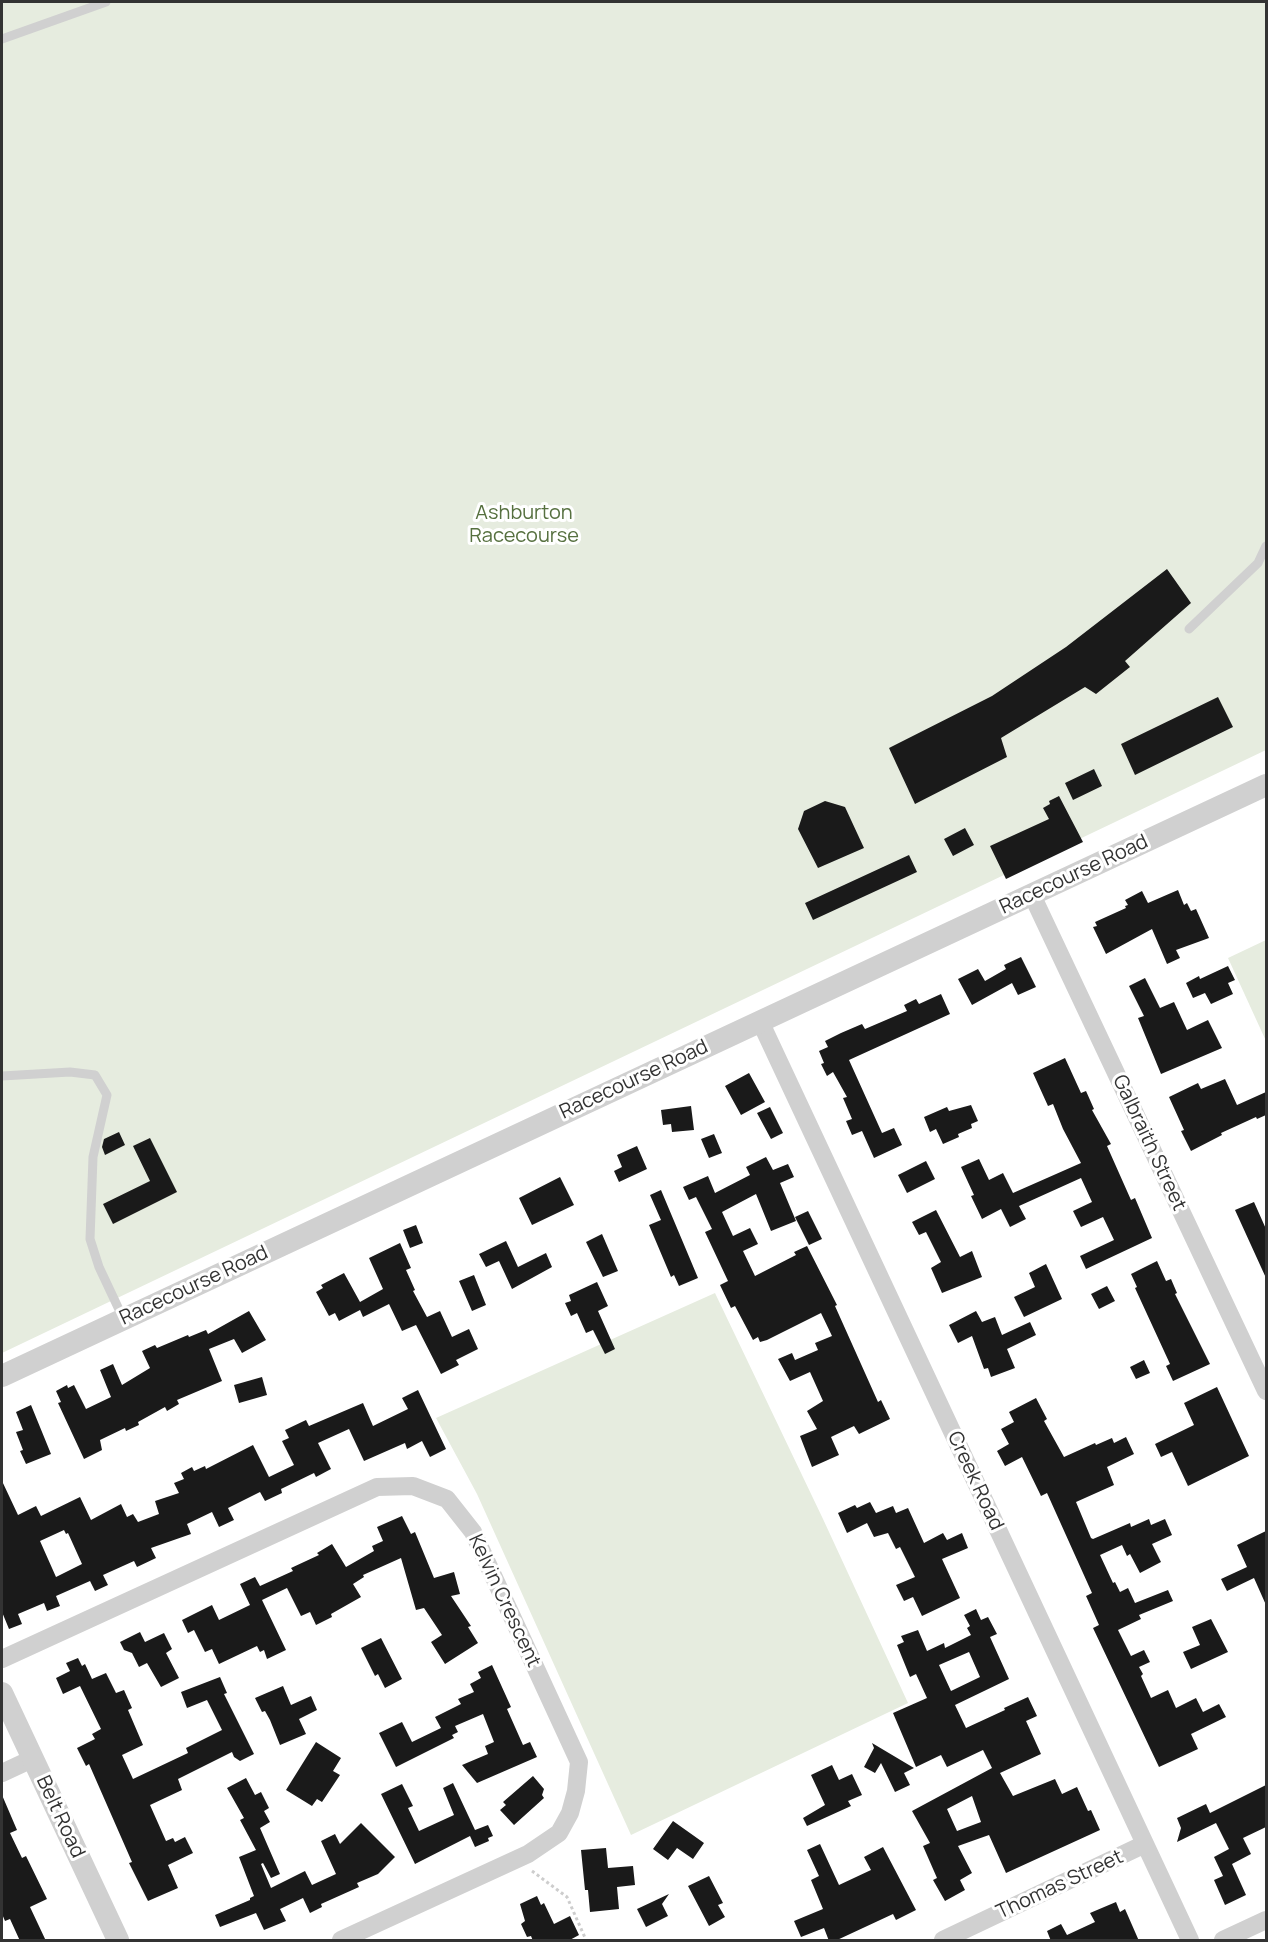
<!DOCTYPE html>
<style>
body{margin:0}
#map{position:relative;width:1268px;height:1942px;overflow:hidden;background:#fff;font-family:Manrope,sans-serif}
canvas{display:block}
.frame{position:absolute;inset:0;border:3px solid #333;pointer-events:none}
</style>
<div id="map">
<canvas width="1268" height="1942"></canvas>
<div class="frame"></div>
</div>
<script>
const context = document.querySelector('canvas').getContext('2d');
context.lineJoin = 'round';
function fillPath(path, color) { context.fillStyle = color; context.fill(path, 'evenodd'); }
const shape = rows => new Path2D(rows.map(r => 'M' + r).join(''));
function strokePath(path, color, width, dash) { context.strokeStyle = color; context.lineWidth = width; context.lineCap = dash ? 'butt' : 'round'; context.setLineDash(dash || []); context.stroke(path); }
function drawText(font, color, halo, rows, align = 'center') {
  context.font = font + ' Manrope,sans-serif'; context.lineWidth = 6; context.setLineDash([]); context.textBaseline = 'middle'; context.strokeStyle = halo; context.fillStyle = color; for (const [text, x, y, turn = 0] of rows) {
    context.save(); context.translate(x, y); context.rotate((+turn || 0) * Math.PI / 180); context.textAlign = isNaN(turn) ? turn : align; if (halo) context.strokeText(text, 0, 0); context.fillText(text, 0, 0); context.restore();
  }
}
fillPath(shape([
 [2,2,1266,2,1266,750,2,1353],
 [1266,940,1266,1041,1228,958],
 [715,1293,823,1519,908,1703,631,1835,477,1494,436,1418]
]), '#e6ecdf');
fillPath(shape([
 [1167,569,1191,603,1125,661,1130,667,1096,694,1085,687,1001,738,1007,757,915,804,889,748,992,696,1066,647],
 [1218,697,1233,727,1135,775,1121,744],
 [1094,769,1102,786,1073,800,1065,783],
 [1059,796,1083,842,1006,879,990,846,1049,819,1043,808,1050,804,1049,801],
 [825,801,845,807,864,848,818,868,798,829,804,811],
 [965,828,974,845,953,856,944,839],
 [909,855,917,872,813,920,805,903],
 [1178,890,1184,905,1187,903,1191,911,1196,909,1209,938,1176,950,1180,958,1167,964,1152,929,1106,954,1093,927,1097,926,1095,922,1126,908,1125,906,1128,905,1125,900,1142,891,1148,903],
 [1021,957,1036,987,1018,995,1012,983,972,1005,958,979,978,969,985,981,1006,969,1004,965],
 [1228,966,1235,980,1228,983,1233,994,1211,1004,1205,993,1193,998,1186,983,1199,976,1200,979],
 [1145,978,1160,1008,1174,1002,1187,1030,1208,1020,1222,1048,1161,1074,1138,1018,1144,1016,1129,986],
 [941,994,950,1014,849,1060,882,1133,894,1128,902,1145,874,1158,862,1131,852,1135,846,1121,852,1119,843,1098,847,1097,833,1072,827,1076,821,1064,824,1063,819,1051,828,1047,825,1041,841,1033,862,1024,865,1029,907,1011,904,1005,916,999,919,1004],
 [1065,1058,1081,1093,1086,1091,1094,1109,1092,1110,1111,1144,1107,1146,1131,1200,1135,1198,1152,1238,1086,1269,1080,1256,1114,1240,1103,1217,1081,1227,1073,1211,1092,1202,1081,1178,1019,1206,1026,1219,1010,1227,1001,1209,982,1219,971,1196,974,1195,961,1167,979,1159,989,1180,1003,1173,1013,1193,1081,1163,1063,1129,1053,1104,1048,1106,1033,1073],
 [749,1073,765,1102,741,1115,725,1086],
 [1225,1079,1237,1105,1266,1092,1266,1115,1257,1119,1256,1117,1221,1133,1222,1135,1191,1151,1181,1131,1184,1130,1169,1097,1198,1083,1201,1089],
 [971,1105,978,1121,971,1124,972,1128,958,1134,959,1137,943,1144,936,1129,930,1132,924,1117,947,1107,949,1111],
 [691,1106,694,1130,672,1132,671,1124,663,1125,661,1110],
 [770,1107,783,1133,771,1139,757,1113],
 [119,1132,125,1145,105,1155,102,1147,104,1139],
 [714,1134,722,1153,709,1158,701,1139],
 [150,1138,177,1192,113,1224,103,1204,150,1181,133,1146],
 [637,1146,647,1169,619,1182,614,1171,622,1167,617,1155],
 [766,1157,773,1170,788,1164,794,1177,780,1183,796,1221,771,1231,756,1194,722,1212,733,1236,750,1228,758,1244,743,1251,755,1276,796,1255,794,1252,807,1246,837,1305,835,1306,878,1402,881,1400,890,1419,859,1434,854,1426,831,1437,839,1455,812,1467,800,1436,817,1429,807,1411,823,1401,810,1372,790,1381,778,1359,792,1353,795,1360,818,1350,815,1343,832,1336,821,1313,767,1340,760,1342,758,1337,753,1340,735,1306,731,1308,720,1285,728,1281,705,1232,712,1229,696,1197,689,1200,683,1187,708,1176,715,1193,750,1175,746,1167],
 [926,1161,935,1179,907,1193,898,1175],
 [560,1177,574,1205,532,1225,519,1198],
 [661,1190,698,1278,679,1286,674,1275,671,1277,649,1225,661,1220,650,1195],
 [1254,1202,1266,1229,1266,1278,1235,1210],
 [936,1210,960,1257,972,1251,982,1277,942,1293,931,1268,941,1262,926,1232,919,1235,912,1222],
 [808,1211,822,1239,809,1245,795,1217],
 [416,1225,423,1243,410,1248,403,1230],
 [602,1234,618,1271,603,1277,586,1242],
 [506,1241,518,1267,546,1253,552,1267,512,1289,499,1261,486,1267,479,1254],
 [400,1243,411,1268,406,1270,415,1290,413,1291,427,1317,440,1311,452,1337,469,1329,478,1349,456,1360,459,1365,441,1374,416,1325,402,1331,389,1304,363,1317,360,1310,339,1321,335,1313,329,1316,316,1292,323,1288,321,1285,344,1273,360,1302,383,1289,369,1258],
 [1157,1261,1166,1281,1171,1279,1177,1293,1175,1294,1210,1364,1173,1381,1166,1366,1170,1364,1135,1288,1137,1287,1131,1274],
 [1046,1264,1062,1299,1024,1317,1014,1297,1035,1287,1029,1273],
 [474,1275,486,1305,472,1311,459,1281],
 [597,1282,608,1306,598,1311,615,1349,605,1354,593,1330,586,1333,577,1313,571,1316,565,1303,571,1301,569,1295],
 [1107,1286,1115,1301,1099,1309,1091,1294],
 [249,1311,266,1340,242,1353,234,1339,209,1349,222,1381,177,1400,179,1404,167,1411,165,1407,138,1422,139,1425,126,1431,125,1428,100,1440,102,1450,84,1459,58,1403,61,1402,56,1391,67,1385,68,1388,74,1385,86,1409,111,1397,100,1370,113,1364,122,1385,150,1368,142,1351,155,1345,157,1348,188,1335,189,1337,206,1330,208,1334],
 [976,1311,982,1322,995,1317,1002,1335,1030,1322,1036,1335,1007,1349,1015,1368,991,1377,988,1368,984,1369,972,1336,958,1343,949,1325],
 [1144,1360,1150,1373,1136,1379,1130,1367],
 [262,1377,267,1395,239,1403,234,1385],
 [1217,1387,1249,1456,1188,1486,1172,1452,1161,1457,1155,1444,1194,1425,1184,1403],
 [418,1390,446,1449,430,1457,422,1441,407,1449,405,1443,364,1461,349,1429,318,1443,331,1469,316,1477,314,1473,281,1489,282,1493,265,1501,260,1492,228,1508,234,1520,219,1527,212,1512,187,1524,191,1534,151,1548,156,1558,137,1567,134,1561,103,1575,108,1585,95,1591,90,1581,56,1596,60,1606,47,1611,44,1603,18,1614,22,1624,9,1629,2,1612,2,1481,18,1515,36,1506,41,1516,80,1497,91,1520,121,1504,127,1517,133,1514,138,1522,159,1514,155,1501,179,1493,174,1483,184,1479,181,1473,192,1467,194,1471,205,1466,206,1469,253,1445,269,1477,294,1465,282,1441,289,1438,285,1430,306,1420,309,1426,363,1403,373,1426,408,1409,402,1398],
 [64,1530,66,1534,68,1533,82,1564,56,1577,40,1541],
 [1036,1398,1047,1419,1044,1421,1064,1457,1095,1443,1096,1445,1112,1438,1114,1443,1126,1437,1134,1454,1107,1467,1114,1485,1076,1502,1091,1538,1093,1539,1130,1523,1131,1527,1149,1519,1151,1525,1165,1519,1172,1535,1152,1544,1161,1562,1140,1573,1130,1554,1127,1556,1122,1545,1100,1555,1113,1583,1115,1582,1120,1592,1128,1588,1135,1603,1168,1590,1173,1601,1139,1615,1141,1619,1118,1630,1131,1656,1144,1650,1150,1662,1139,1667,1143,1674,1141,1676,1151,1698,1168,1690,1176,1708,1196,1698,1203,1712,1219,1704,1226,1717,1191,1734,1198,1749,1159,1767,1093,1628,1099,1625,1086,1596,1092,1593,1047,1493,1041,1496,1022,1457,1005,1466,997,1451,1009,1444,1001,1429,1014,1422,1009,1412],
 [31,1405,51,1454,26,1464,20,1451,23,1450,16,1432,23,1430,16,1412],
 [870,1502,876,1513,893,1506,896,1513,908,1508,924,1543,943,1533,947,1540,962,1533,968,1548,942,1559,960,1598,922,1616,913,1597,904,1601,896,1585,915,1577,900,1547,896,1549,888,1533,874,1537,867,1523,847,1533,838,1513,855,1505,857,1508],
 [402,1516,411,1534,415,1532,434,1578,454,1572,460,1594,451,1596,471,1626,468,1627,478,1643,445,1664,431,1642,442,1635,424,1608,416,1610,401,1558,363,1575,364,1577,353,1584,361,1597,331,1614,332,1617,316,1625,310,1612,301,1616,287,1588,262,1600,286,1650,267,1659,264,1650,260,1652,257,1646,219,1664,212,1649,205,1652,194,1630,188,1633,182,1620,212,1605,219,1620,250,1605,240,1584,255,1577,260,1586,293,1571,291,1568,319,1555,317,1553,332,1544,346,1567,374,1551,372,1546,383,1541,377,1527],
 [1266,1531,1266,1605,1254,1578,1227,1591,1221,1579,1247,1567,1237,1545],
 [976,1609,981,1620,988,1617,997,1634,990,1637,1009,1679,955,1705,966,1728,1005,1710,1004,1708,1028,1697,1037,1716,1026,1721,1041,1754,1000,1773,1013,1796,1055,1779,1062,1794,1077,1787,1088,1811,1091,1810,1100,1830,1006,1873,989,1835,958,1846,972,1873,960,1880,965,1890,945,1901,933,1880,937,1878,923,1846,930,1843,912,1811,992,1768,983,1750,947,1767,941,1755,916,1767,893,1713,927,1698,916,1674,910,1677,897,1645,904,1642,901,1636,918,1630,927,1651,944,1643,945,1648,971,1635,967,1628,970,1626,964,1615],
 [969,1652,980,1677,951,1691,939,1665],
 [972,1796,981,1822,957,1831,947,1809],
 [1211,1619,1228,1652,1191,1669,1183,1652,1200,1645,1192,1627],
 [140,1632,145,1642,164,1633,172,1649,166,1653,179,1678,161,1687,147,1663,139,1667,132,1653,124,1650,120,1642],
 [381,1638,402,1679,385,1688,378,1674,375,1676,361,1648],
 [78,1658,82,1666,85,1664,92,1679,106,1673,116,1693,124,1690,132,1708,128,1710,143,1745,122,1755,133,1779,188,1753,186,1748,222,1730,207,1700,187,1708,181,1692,220,1677,227,1693,224,1694,254,1754,240,1761,234,1757,232,1752,178,1779,182,1790,150,1805,166,1841,173,1838,175,1842,185,1837,193,1853,168,1865,178,1888,148,1901,129,1863,132,1862,89,1764,86,1766,77,1748,95,1739,92,1734,101,1729,80,1686,63,1694,56,1678,70,1671,66,1663],
 [492,1665,511,1707,507,1709,523,1745,530,1742,537,1757,477,1783,462,1765,488,1754,485,1746,494,1742,483,1714,455,1726,458,1732,452,1735,454,1738,396,1767,379,1733,402,1722,412,1742,441,1728,435,1717,461,1704,458,1699,474,1692,470,1684,481,1678,478,1672],
 [283,1686,291,1705,311,1696,317,1710,299,1719,306,1734,280,1745,270,1720,265,1711,262,1712,255,1698],
 [316,1742,341,1758,333,1771,340,1775,322,1802,317,1799,312,1806,286,1790],
 [872,1743,914,1768,904,1773,910,1785,895,1792,881,1763,875,1773,864,1767,874,1748],
 [832,1765,839,1780,852,1774,862,1795,848,1801,851,1806,807,1826,803,1818,825,1805,811,1775],
 [533,1776,544,1789,542,1795,544,1798,514,1825,500,1810,506,1805,503,1802],
 [246,1778,255,1795,261,1792,269,1808,264,1811,270,1822,260,1828,280,1874,271,1878,263,1863,261,1864,271,1888,305,1871,312,1885,336,1874,321,1841,335,1834,340,1844,361,1823,395,1857,378,1874,357,1883,359,1887,321,1904,322,1907,310,1913,303,1898,280,1909,286,1921,264,1930,256,1913,220,1927,215,1915,250,1900,250,1898,254,1896,239,1857,256,1850,240,1820,244,1818,227,1788],
 [453,1783,475,1830,488,1825,493,1836,488,1838,489,1841,475,1847,470,1836,415,1864,381,1794,402,1784,413,1806,408,1808,419,1831,454,1815,443,1788],
 [1266,1785,1266,1827,1243,1838,1251,1854,1232,1864,1246,1895,1225,1905,1214,1880,1223,1876,1214,1857,1229,1849,1216,1823,1177,1842,1181,1828,1177,1818,1206,1804,1210,1813],
 [2,1795,17,1830,10,1833,22,1858,26,1856,47,1899,30,1907,46,1941,20,1941,10,1919,5,1921,2,1914],
 [673,1821,704,1843,693,1859,677,1848,668,1860,653,1849],
 [820,1844,839,1885,871,1870,864,1857,883,1847,916,1910,896,1920,893,1914,835,1941,829,1941,824,1928,801,1937,794,1921,823,1909,811,1880,819,1876,807,1850],
 [606,1848,608,1868,633,1866,635,1885,617,1887,619,1909,590,1912,588,1890,585,1890,581,1850],
 [709,1876,723,1903,718,1905,725,1917,709,1926,688,1886],
 [669,1894,662,1904,668,1916,646,1927,637,1909],
 [537,1896,541,1905,544,1903,554,1924,570,1916,579,1935,568,1941,533,1941,531,1936,527,1937,521,1924,525,1921,520,1904],
 [1116,1902,1120,1912,1125,1909,1139,1941,1051,1941,1047,1931,1061,1924,1067,1935,1095,1922,1090,1913]
]), '#1a1a1a');
strokePath(shape([
 [532,1871,567,1897,586,1940]
]), '#cdcdcd', 3, [3, 3]);
strokePath(shape([
 [2,39,106,2],
 [1189,629,1258,563,1266,546],
 [2,1076,70,1072,95,1075,107,1095,93,1157,90,1239,99,1267,123,1318]
]), '#d0d0d0', 9);
strokePath(shape([
 [1032,895,1266,1391],
 [760,1021,1190,1940],
 [2,1659,377,1487,413,1486,447,1499,473,1532,579,1762,576,1791,570,1813,559,1833,528,1854,341,1940],
 [2,1773,32,1759],
 [943,1940,1145,1844],
 [1223,1940,1266,1920]
]), '#d0d0d0', 18);
strokePath(shape([
 [2,1376,1266,785],
 [2,1693,118,1940]
]), '#d0d0d0', 22);
drawText('20px', '#56703f', '#fff', [
 ["Ashburton",524,513],
 ["Racecourse",524,536]
]);
drawText('20px', '#333', '#fff', [
 ["Racecourse Road",1074,875,-25],
 ["Racecourse Road",634,1080,-25],
 ["Galbraith Street",1149,1143,65],
 ["Racecourse Road",194,1286,-25],
 ["Creek Road",975,1481,65],
 ["Kelvin Crescent",504,1601,65],
 ["Belt Road",60,1817,65],
 ["Thomas Street",1060,1885,-25]
]);
</script>
